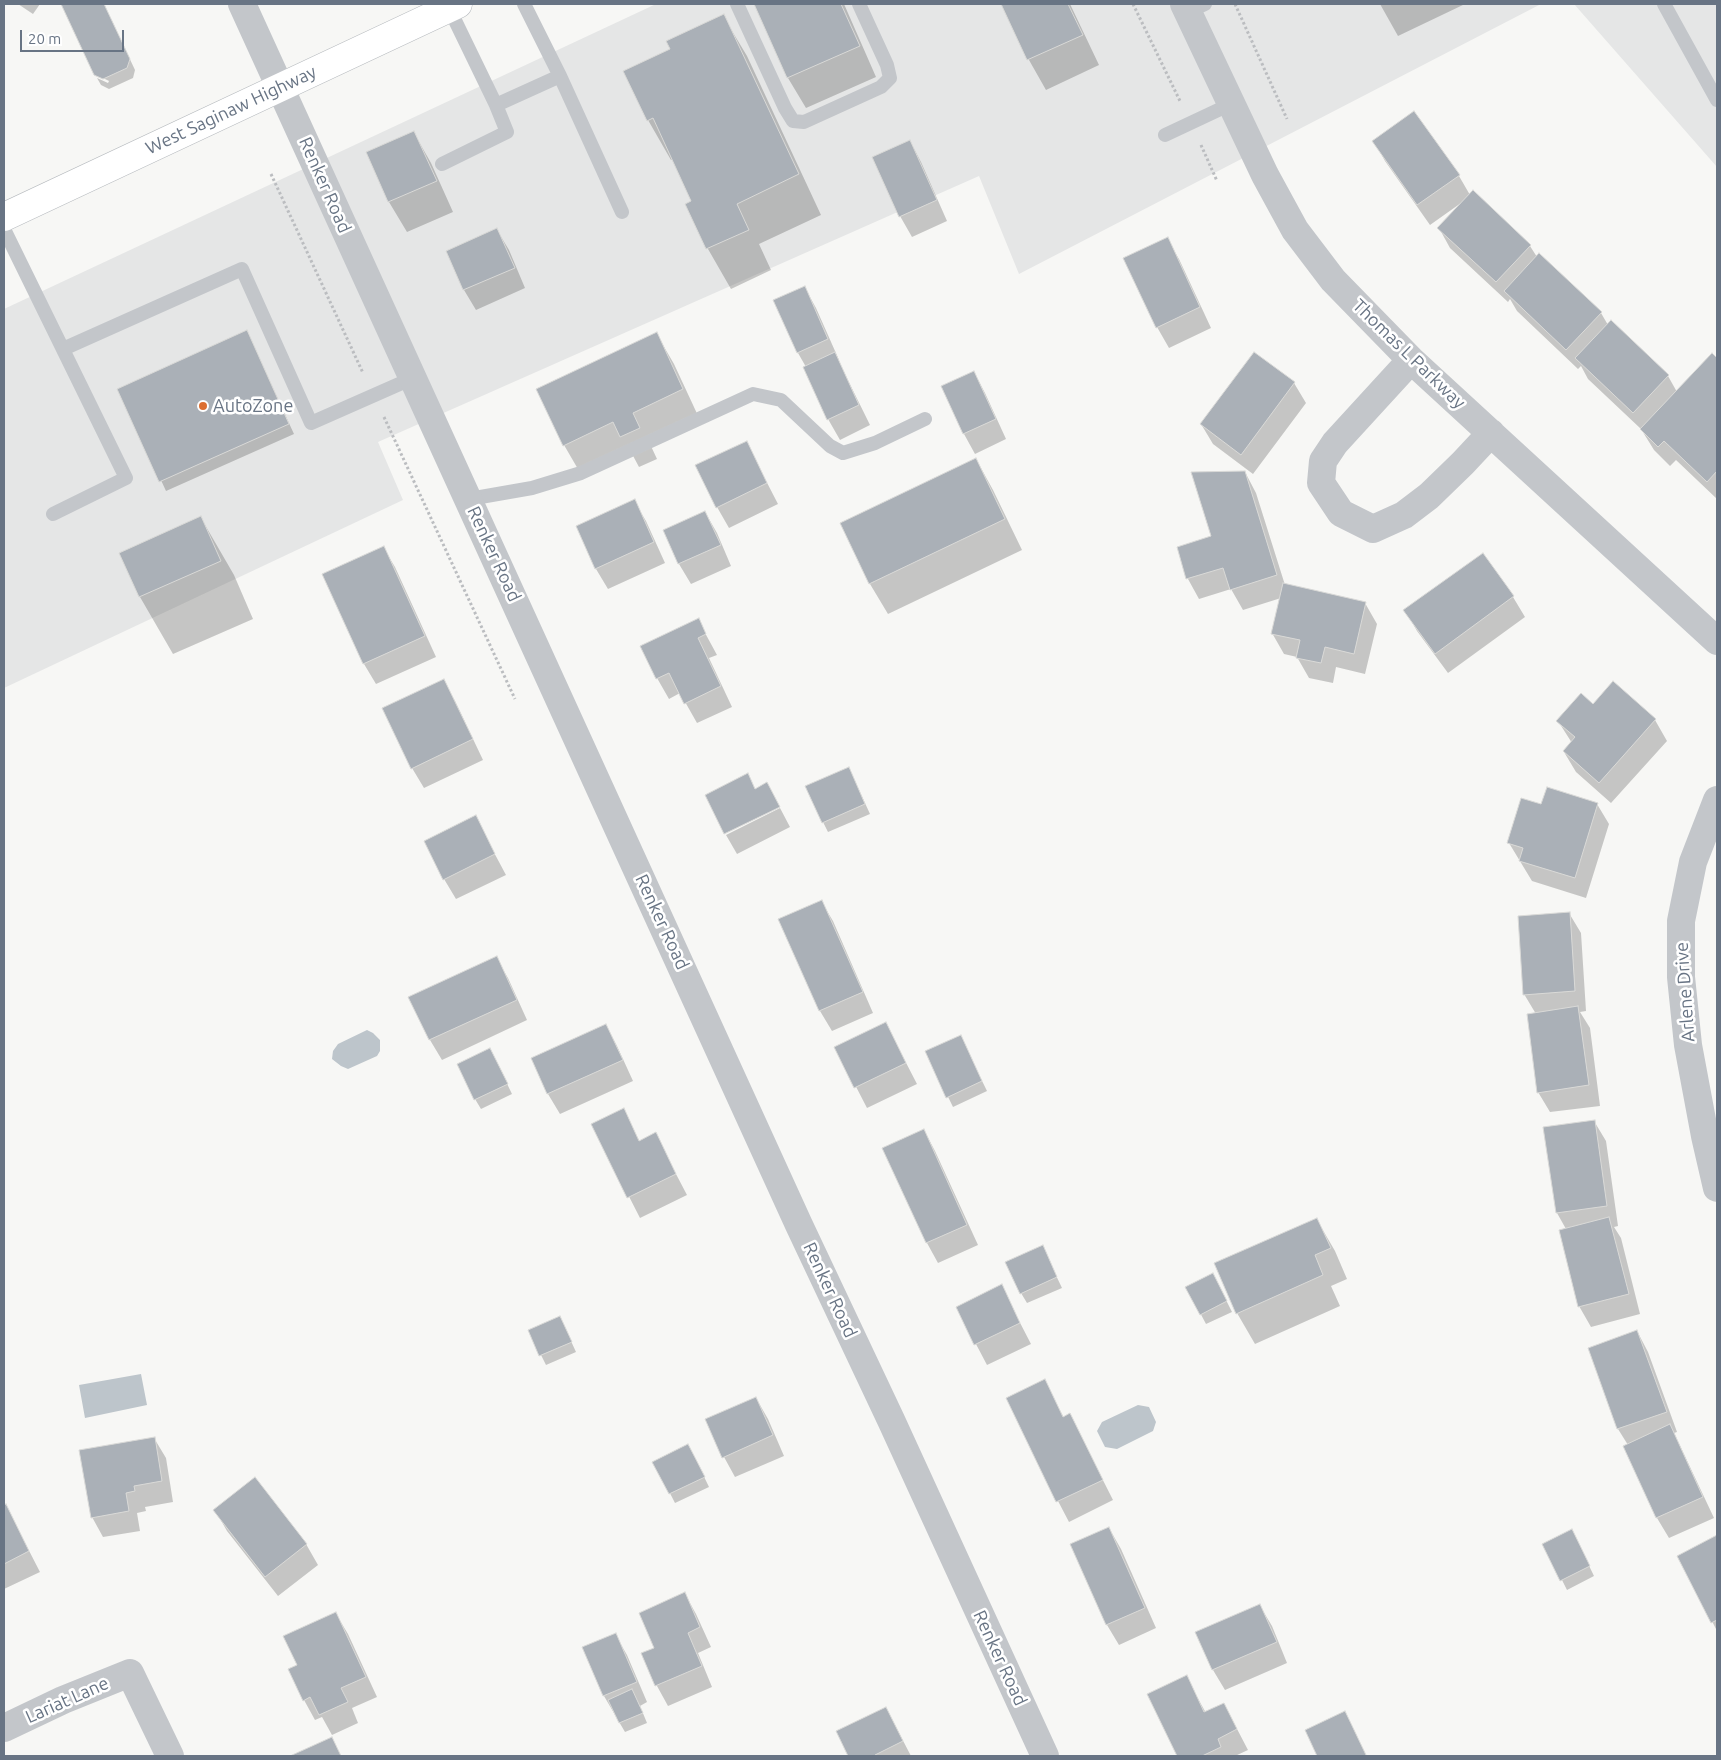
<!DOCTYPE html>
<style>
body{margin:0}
#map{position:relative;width:1721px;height:1760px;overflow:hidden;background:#f7f7f5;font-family:Ubuntu,sans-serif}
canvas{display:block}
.frame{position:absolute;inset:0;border:5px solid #687484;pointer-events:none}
.scale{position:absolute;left:20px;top:30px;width:104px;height:22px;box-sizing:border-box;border:2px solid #687484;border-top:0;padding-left:6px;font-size:15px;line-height:18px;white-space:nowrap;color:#687484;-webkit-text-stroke:4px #fff;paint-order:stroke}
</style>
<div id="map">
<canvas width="1721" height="1760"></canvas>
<div class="frame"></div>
<div class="scale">20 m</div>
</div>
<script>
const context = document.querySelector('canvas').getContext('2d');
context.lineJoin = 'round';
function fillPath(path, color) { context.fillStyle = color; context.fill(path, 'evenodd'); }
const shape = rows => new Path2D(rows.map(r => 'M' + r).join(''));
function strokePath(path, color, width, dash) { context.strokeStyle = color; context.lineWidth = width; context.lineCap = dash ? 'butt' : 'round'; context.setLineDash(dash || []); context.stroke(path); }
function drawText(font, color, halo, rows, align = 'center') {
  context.font = font + ' Ubuntu,sans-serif'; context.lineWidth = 5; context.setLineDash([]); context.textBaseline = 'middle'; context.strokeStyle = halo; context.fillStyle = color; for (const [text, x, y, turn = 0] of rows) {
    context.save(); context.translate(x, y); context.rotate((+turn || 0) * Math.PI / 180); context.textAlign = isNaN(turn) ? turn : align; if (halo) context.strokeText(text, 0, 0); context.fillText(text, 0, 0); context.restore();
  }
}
fillPath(shape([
 [656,4,1541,4,1019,274,979,176,378,442,403,500,4,688,4,309],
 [1574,4,1717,4,1717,167]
]), '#e5e6e6');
fillPath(shape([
 [367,1030,373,1033,380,1040,380,1051,377,1056,348,1069,341,1066,332,1059,333,1051,338,1044],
 [141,1374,147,1405,85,1418,79,1385],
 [1138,1405,1149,1407,1156,1422,1153,1431,1117,1449,1105,1447,1097,1431,1102,1422]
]), '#bdc5cb');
fillPath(shape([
 [18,4,40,4,33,14],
 [62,4,104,4,135,70,133,78,109,89,101,85,97,78,108,83,109,81,95,74],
 [756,4,844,4,876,77,806,108,788,78],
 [1002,4,1070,4,1099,65,1046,90,1029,60],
 [1380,4,1465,4,1398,36],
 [723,16,747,56,821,215,759,244,771,270,731,289,708,249,687,204,693,202,673,159,671,160,648,120,671,50],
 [414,133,431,163,453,212,407,232,389,202,367,153],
 [910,141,921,162,947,221,912,237,900,216],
 [1374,141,1459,176,1470,195,1530,246,1537,257,1601,313,1608,325,1611,322,1668,376,1677,392,1712,355,1717,360,1717,499,1676,460,1670,466,1654,450,1641,429,1588,379,1581,366,1578,369,1517,311,1510,299,1508,302,1450,248,1439,228,1462,204,1461,203,1430,225,1385,161],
 [497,230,509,250,525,288,476,310,464,290,448,252],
 [1167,239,1179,259,1211,328,1169,348,1157,327,1125,259],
 [805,288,816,308,839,360,838,360,870,425,840,440,828,419,806,367,798,353],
 [247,332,294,434,166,491,119,389],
 [656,333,674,364,700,420,650,444,657,459,639,467,631,452,582,476,564,445,538,389],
 [1255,353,1294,383,1306,403,1253,474,1213,444,1201,424],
 [974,372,985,393,1006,439,975,454,964,434],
 [746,442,778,504,729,528,717,507],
 [976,459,993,490,1022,550,888,614,870,584,842,523],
 [1245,472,1256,493,1285,585,1365,603,1377,624,1365,674,1336,667,1333,683,1309,678,1297,657,1284,654,1272,633,1281,598,1243,610,1231,589,1199,599,1188,579,1178,548,1213,537],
 [634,501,646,521,665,563,608,589,596,569,577,527],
 [705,512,717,533,731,566,691,584,679,564,664,530],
 [201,518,234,575,253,619,173,654,140,597,121,553],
 [383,547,395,567,436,657,376,684,364,664,323,575],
 [1483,555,1513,597,1525,617,1448,673,1417,631,1405,610],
 [698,620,717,655,709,658,732,707,697,723,680,693,669,699,657,678],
 [443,680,455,701,483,760,424,788,412,768],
 [1613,683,1655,720,1667,741,1611,803,1576,772,1564,752,1572,743,1558,721,1593,706],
 [849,768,870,814,828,832,823,822],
 [1597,804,1609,824,1586,898,1532,881,1509,843,1542,806],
 [780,808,790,827,737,854,726,835],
 [475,817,506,875,456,899,444,879],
 [821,901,833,921,873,1013,832,1031,820,1011],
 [1569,913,1581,933,1586,1011,1580,1012,1590,1028,1600,1106,1550,1112,1538,1092,1536,1014,1524,994],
 [496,958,508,978,527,1020,442,1060,430,1040,410,997],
 [886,1024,917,1084,867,1108,836,1048],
 [606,1025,617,1046,633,1081,560,1114,548,1094],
 [960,1036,987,1091,953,1107,926,1052],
 [495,1059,512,1094,481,1109,475,1099],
 [623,1110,640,1142,655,1134,687,1195,640,1218,592,1124],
 [1594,1121,1606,1141,1618,1226,1614,1227,1621,1238,1640,1314,1591,1327,1579,1306,1566,1229,1557,1213],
 [924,1130,935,1151,978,1245,938,1263,927,1243,884,1148],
 [1317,1220,1335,1251,1347,1279,1331,1286,1340,1306,1255,1344,1237,1313],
 [1042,1246,1062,1288,1027,1303,1021,1293],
 [1218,1284,1232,1312,1206,1324,1187,1288],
 [1001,1286,1031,1344,987,1365,957,1308],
 [565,1328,576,1352,546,1365,529,1331],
 [1637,1331,1648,1352,1677,1432,1674,1433,1714,1518,1669,1538,1657,1518,1625,1446,1628,1445,1618,1429,1590,1348],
 [1044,1380,1064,1418,1070,1415,1113,1500,1069,1522,1058,1501,1008,1398],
 [756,1398,768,1419,784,1456,735,1477,724,1457],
 [154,1438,166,1458,173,1502,145,1507,146,1511,137,1513,140,1531,103,1537,92,1517],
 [694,1456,709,1487,675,1503,654,1462],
 [6,1506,40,1572,4,1589,4,1507],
 [215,1510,306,1544,318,1565,278,1596,227,1531],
 [1109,1528,1121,1549,1156,1628,1119,1645,1107,1625,1071,1545],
 [1717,1537,1717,1631,1679,1556],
 [1577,1541,1594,1576,1567,1590,1562,1580],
 [685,1594,696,1614,711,1647,698,1653,712,1687,668,1706,657,1686,643,1654,655,1648],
 [1260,1606,1272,1626,1287,1663,1225,1690,1213,1670],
 [336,1614,348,1634,377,1697,352,1708,358,1723,332,1735,322,1717,315,1720,304,1700,298,1666],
 [615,1634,627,1655,647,1702,640,1706,647,1723,625,1732,604,1696,584,1648],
 [1186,1677,1206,1713,1224,1704,1248,1750,1235,1756,1178,1756,1149,1695],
 [886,1708,911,1756,849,1756,837,1731],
 [1350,1722,1366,1756,1319,1756,1307,1730],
 [331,1738,341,1756,291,1756]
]), '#0003');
const building = shape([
 [61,4,104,4,130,59,127,68,103,79,94,75,61,4],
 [754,4,841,4,860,46,787,78,754,4],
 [1001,4,1068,4,1083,35,1027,60,1001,4],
 [724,14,799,174,737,204,749,230,706,249,685,204,691,201,653,118,647,121,623,71,670,49,666,41,724,14],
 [1414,111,1460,175,1417,205,1372,141,1414,111],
 [414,131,437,181,388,202,366,152,414,131],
 [910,140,937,200,899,217,872,157,910,140],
 [1473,190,1531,245,1496,282,1437,228,1473,190],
 [497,228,515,268,463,290,446,251,497,228],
 [1168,237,1200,307,1156,328,1123,258,1168,237],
 [1539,253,1602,312,1566,350,1504,291,1539,253],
 [805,286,828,339,797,353,773,300,805,286],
 [1611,320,1669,375,1633,413,1575,358,1611,320],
 [247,330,289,424,159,482,117,389,247,330],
 [657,332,683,389,633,413,640,428,620,437,613,422,563,446,536,389,657,332],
 [835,352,859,405,827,420,803,367,835,352],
 [1254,352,1295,382,1241,455,1200,424,1254,352],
 [1712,353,1717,358,1717,471,1707,482,1664,441,1658,447,1640,429,1712,353],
 [974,371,996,419,963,434,941,386,974,371],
 [747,441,767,483,716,508,695,465,747,441],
 [976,458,1005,519,869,584,840,523,976,458],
 [1245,471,1277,575,1230,590,1223,568,1186,579,1177,547,1211,536,1191,472,1245,471],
 [635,499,654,542,595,569,576,526,635,499],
 [705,511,721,545,678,564,663,530,705,511],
 [201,516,221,561,139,597,119,553,201,516],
 [384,546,425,636,363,664,322,574,384,546],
 [1483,553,1514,596,1435,654,1403,610,1483,553],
 [1283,583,1366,602,1354,654,1325,647,1321,663,1296,658,1300,640,1271,634,1283,583],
 [699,618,706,634,698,638,721,686,684,704,669,673,656,679,640,646,699,618],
 [444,679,473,739,411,769,382,708,444,679],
 [1613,681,1656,719,1599,783,1563,751,1575,737,1556,721,1581,693,1593,704,1613,681],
 [849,767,865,804,822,823,805,786,849,767],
 [748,773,755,789,767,782,780,807,724,834,705,795,748,773],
 [1547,787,1598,803,1575,878,1519,861,1523,848,1507,843,1521,798,1541,804,1547,787],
 [476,815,495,854,443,880,424,841,476,815],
 [822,900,863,992,819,1011,778,919,822,900],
 [1570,912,1575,991,1523,995,1518,916,1570,912],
 [497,956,517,1000,429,1040,408,997,497,956],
 [1578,1006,1589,1085,1537,1093,1527,1014,1578,1006],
 [886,1022,906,1063,854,1088,834,1047,886,1022],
 [606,1024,623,1060,547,1094,531,1058,606,1024],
 [961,1035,982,1081,946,1098,925,1051,961,1035],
 [490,1048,508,1084,474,1100,457,1064,490,1048],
 [624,1108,639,1141,656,1132,676,1174,627,1198,591,1124,624,1108],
 [1595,1120,1607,1206,1556,1213,1543,1127,1595,1120],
 [924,1129,967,1225,926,1243,882,1148,924,1129],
 [1609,1217,1629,1294,1578,1307,1559,1230,1609,1217],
 [1317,1218,1331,1248,1315,1255,1323,1275,1236,1314,1214,1263,1317,1218],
 [1043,1245,1057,1277,1020,1294,1005,1262,1043,1245],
 [1213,1273,1227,1301,1200,1315,1185,1287,1213,1273],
 [1002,1284,1020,1323,974,1345,956,1307,1002,1284],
 [560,1316,572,1342,539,1356,528,1330,560,1316],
 [1637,1330,1667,1412,1617,1429,1588,1348,1637,1330],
 [1045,1379,1063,1417,1070,1413,1103,1480,1056,1502,1006,1398,1045,1379],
 [756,1397,773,1435,722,1458,705,1419,756,1397],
 [1670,1424,1703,1497,1656,1518,1623,1446,1670,1424],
 [155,1437,162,1481,134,1486,135,1491,126,1493,129,1511,91,1518,79,1450,155,1437],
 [688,1444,705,1477,669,1494,652,1462,688,1444],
 [255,1477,307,1544,265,1577,213,1510,255,1477],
 [6,1504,29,1551,4,1564,4,1505,6,1504],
 [1109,1527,1145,1608,1106,1625,1070,1544,1109,1527],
 [1572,1529,1590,1566,1560,1581,1542,1544,1572,1529],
 [1717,1535,1717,1620,1711,1623,1677,1556,1717,1535],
 [685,1592,700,1627,688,1633,702,1666,655,1686,641,1653,654,1648,639,1613,685,1592],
 [1260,1604,1277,1642,1212,1670,1195,1632,1260,1604],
 [336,1612,366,1677,341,1688,348,1702,319,1715,310,1697,303,1701,288,1669,297,1665,283,1636,336,1612],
 [616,1633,637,1682,603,1696,582,1647,616,1633],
 [1187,1675,1204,1712,1224,1703,1237,1729,1218,1739,1221,1747,1202,1756,1177,1756,1147,1694,1187,1675],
 [632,1689,643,1713,619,1723,608,1700,632,1689],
 [886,1707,903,1741,875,1755,875,1756,848,1756,836,1731,886,1707],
 [1345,1711,1366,1755,1363,1756,1317,1756,1305,1730,1345,1711],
 [332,1737,341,1756,290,1756,332,1737]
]);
fillPath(building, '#aab0b7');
strokePath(building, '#d9d9d7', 1);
const primary = shape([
 [4,217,458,4]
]);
strokePath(primary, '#b6babe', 29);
strokePath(shape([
 [1133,4,1180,101],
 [1235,4,1287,119],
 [1201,145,1217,181],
 [271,174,363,373],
 [384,417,515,699]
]), '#bbbdc0', 3, [2.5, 2.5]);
strokePath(shape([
 [737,4,785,108,793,121,804,122,881,87,890,78,887,65,859,4],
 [1664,4,1717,100],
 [1188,12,1205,4],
 [560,76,622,212],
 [496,105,560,76,524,4],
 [1165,135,1231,104],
 [442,164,507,132,496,105,449,8],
 [4,229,126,478,53,514],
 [63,349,242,269,311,423,413,378],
 [469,499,532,488,581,473,753,394,781,400,830,446,843,453,875,443,925,419]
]), '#c3c6ca', 14);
strokePath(shape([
 [242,4,799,1225,891,1420,1045,1756],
 [1184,4,1265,175,1295,230,1333,280,1411,360,1717,641],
 [1411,360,1335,443,1323,461,1321,483,1341,513,1373,529,1404,515,1429,496,1463,463,1491,433],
 [1717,800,1693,862,1681,921,1681,977,1688,1045,1705,1136,1717,1188],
 [4,1728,63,1700,130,1673,170,1756]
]), '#c3c6ca', 28);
strokePath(primary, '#fff', 28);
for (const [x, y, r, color] of [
 [203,406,5,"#dc6e30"]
]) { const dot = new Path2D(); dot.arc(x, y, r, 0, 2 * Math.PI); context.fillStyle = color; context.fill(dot); strokePath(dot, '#fff', 2); }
drawText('18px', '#687484', '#fff', [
 ["West Saginaw Highway",231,110,-25],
 ["Renker Road",325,185,66],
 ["Thomas L Parkway",1409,354,44],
 ["Renker Road",494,554,65],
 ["Renker Road",662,922,65],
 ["Arlene Drive",1685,992,-94],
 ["Renker Road",830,1290,65],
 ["Renker Road",1000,1658,65],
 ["Lariat Lane",67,1700,-24]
]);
drawText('18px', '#687484', '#fff', [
 ["AutoZone",213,406]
], 'left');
</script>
